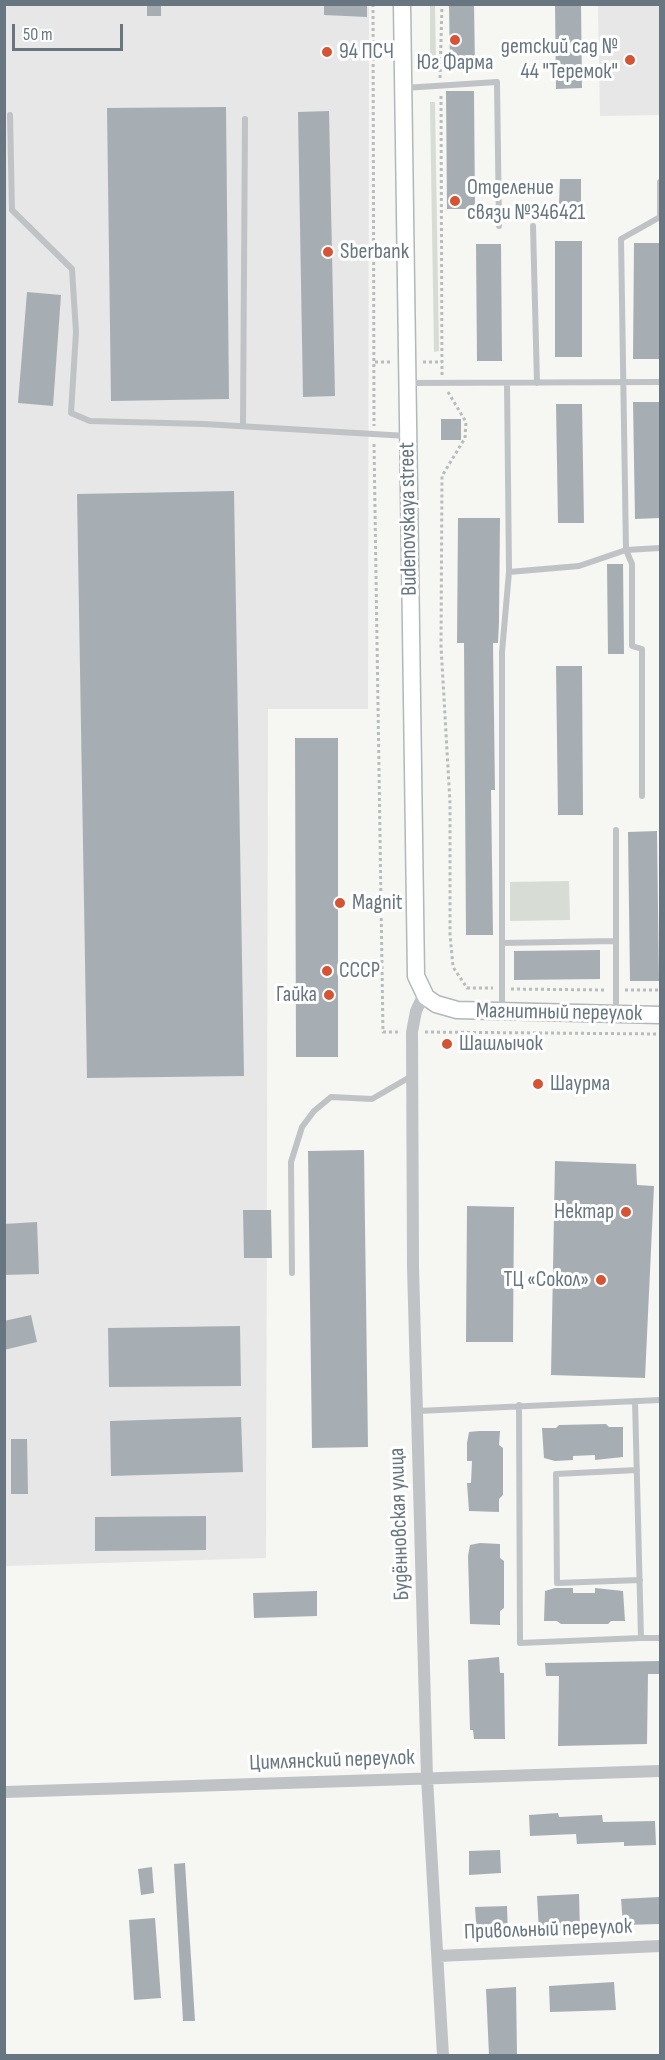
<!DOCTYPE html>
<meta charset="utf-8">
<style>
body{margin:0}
#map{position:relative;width:665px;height:2060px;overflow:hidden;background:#f6f6f3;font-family:"Sofia Sans Condensed",sans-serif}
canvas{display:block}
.frame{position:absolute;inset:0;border:6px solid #677681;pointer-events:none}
.scale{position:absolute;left:12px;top:24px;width:111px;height:27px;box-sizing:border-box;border:3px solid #677681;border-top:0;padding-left:8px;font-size:18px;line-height:21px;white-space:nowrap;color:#677681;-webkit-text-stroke:4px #fff;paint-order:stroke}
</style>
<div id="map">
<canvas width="665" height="2060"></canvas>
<div class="frame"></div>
<div class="scale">50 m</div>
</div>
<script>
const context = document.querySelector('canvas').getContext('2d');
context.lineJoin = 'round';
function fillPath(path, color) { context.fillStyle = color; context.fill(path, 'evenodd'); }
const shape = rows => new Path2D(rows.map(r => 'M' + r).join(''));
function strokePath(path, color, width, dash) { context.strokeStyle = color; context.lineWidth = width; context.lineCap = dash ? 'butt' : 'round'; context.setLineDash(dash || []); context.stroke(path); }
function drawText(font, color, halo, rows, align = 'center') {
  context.font = font + ' "Sofia Sans Condensed",sans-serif'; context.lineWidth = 6; context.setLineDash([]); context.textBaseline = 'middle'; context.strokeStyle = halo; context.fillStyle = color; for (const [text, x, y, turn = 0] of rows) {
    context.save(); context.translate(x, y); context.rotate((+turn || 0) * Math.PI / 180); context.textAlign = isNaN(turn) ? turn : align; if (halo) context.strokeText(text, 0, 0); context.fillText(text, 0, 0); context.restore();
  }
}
fillPath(shape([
 [4,5,369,5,368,709,268,709,266,1558,5,1566],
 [598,5,660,5,660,115,600,116]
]), '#e6e7e6');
fillPath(shape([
 [430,5,435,5,436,65,430,64],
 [430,102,435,102,439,351,434,352],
 [569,881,570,920,510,921,510,882]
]), '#d7dcd4');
fillPath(shape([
 [147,4,161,4,161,16,147,16],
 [324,4,367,4,367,17,324,15],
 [449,4,474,4,475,67,450,67],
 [555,4,581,4,582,88,556,89],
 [446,91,474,91,475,209,447,209],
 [226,107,229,399,111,401,107,108],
 [329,111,335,396,303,397,298,112],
 [560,179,581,179,581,204,559,204],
 [555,241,582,241,582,357,555,357],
 [634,243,660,243,660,359,633,359],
 [476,244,501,244,502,361,477,361],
 [27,292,61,295,53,406,18,403],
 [633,402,659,402,660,518,635,519],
 [556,404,582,404,584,523,558,523],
 [441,419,461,419,461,440,441,440],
 [234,491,244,1076,87,1078,77,494],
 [458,518,500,518,499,622,498,643,493,643,495,790,491,790,493,935,466,935,464,643,457,643],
 [607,564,623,564,624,654,608,654],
 [556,666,582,666,583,815,558,815],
 [295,738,338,738,338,1057,296,1057],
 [657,831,659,981,630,981,628,832],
 [600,950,600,979,514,980,514,951],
 [364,1150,368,1447,312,1448,308,1151],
 [555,1161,636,1164,637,1185,654,1186,645,1378,551,1375],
 [467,1206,514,1207,513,1342,466,1342],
 [243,1210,271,1210,272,1258,244,1258],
 [37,1222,39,1274,4,1275,4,1224],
 [31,1315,37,1342,4,1350,4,1321],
 [240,1326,241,1386,109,1387,108,1328],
 [241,1417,243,1472,111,1476,110,1421],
 [606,1424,609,1427,623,1427,623,1457,595,1460,595,1455,573,1456,573,1460,555,1461,544,1458,542,1428,556,1428,559,1425],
 [479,1431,500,1431,499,1445,503,1448,503,1495,499,1499,499,1512,469,1511,467,1483,471,1483,472,1461,467,1461,467,1443,469,1432],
 [11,1439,27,1439,28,1494,11,1494],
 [206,1516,206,1550,95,1551,95,1517],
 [480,1543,500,1544,500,1558,504,1561,504,1608,500,1611,500,1625,470,1624,468,1556,470,1545],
 [555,1588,573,1588,573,1593,595,1593,595,1588,623,1591,625,1621,611,1621,608,1624,561,1624,557,1621,544,1621,545,1591],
 [317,1591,317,1616,254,1618,253,1593],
 [499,1657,500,1673,504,1673,505,1739,474,1739,473,1730,470,1730,468,1660],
 [660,1661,660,1674,648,1674,647,1744,558,1746,559,1676,546,1676,545,1663],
 [558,1813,559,1817,602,1815,603,1822,655,1821,656,1845,624,1846,624,1842,577,1844,576,1834,530,1836,529,1815],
 [500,1850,501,1873,469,1875,469,1851],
 [185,1863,195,2021,183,2021,174,1864],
 [152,1867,154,1893,141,1895,138,1869],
 [579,1894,580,1930,539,1932,537,1896],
 [659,1897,660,1924,623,1925,621,1899],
 [507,1906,508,1935,477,1936,475,1907],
 [155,1918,161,1998,134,2000,129,1920],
 [614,1982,616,2010,550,2012,549,1986],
 [516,1987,517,2055,489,2055,486,1989]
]), '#a7aeb3');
const secondary = shape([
 [402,4,416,976,426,997,436,1004,457,1010,660,1015]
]);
strokePath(secondary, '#b2b7ba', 19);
strokePath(shape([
 [373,4,374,426],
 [440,78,442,4],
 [441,96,442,375],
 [375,362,392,362],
 [423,362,442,362],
 [448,392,466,422,465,438,442,476,441,646,450,803,450,934,453,967,467,988,493,988],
 [374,444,383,1032,401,1032],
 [511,989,607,990],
 [625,990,660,990],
 [425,1032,660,1034]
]), '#b9bcbe', 3, [3, 3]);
strokePath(shape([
 [404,88,497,82,499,226],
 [10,115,12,210,72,269,76,332,71,413,90,421,204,424,407,436],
 [533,226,537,383],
 [409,383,660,382],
 [507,383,509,572,579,566,626,550,621,239,660,217,660,182],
 [243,426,245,119],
 [642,796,642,649,632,646,632,564,626,550,660,548],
 [616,830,616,1013],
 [502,943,615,941],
 [502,1009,502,652,509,572],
 [292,1273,291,1162,302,1127,314,1111,331,1097,372,1099,410,1077],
 [635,1401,641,1638,660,1638],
 [519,1405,520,1643,641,1638],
 [418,1411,660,1400],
 [637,1470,556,1474,557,1583,640,1580]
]), '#bfc3c6', 6);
strokePath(shape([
 [424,994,416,1011,412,1032,413,1267,427,1778,443,2056],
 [4,1792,660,1771],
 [438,1956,660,1946]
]), '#bfc3c6', 12);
strokePath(secondary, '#fff', 16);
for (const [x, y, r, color] of [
 [455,40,6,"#d45434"],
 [327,52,6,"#d45434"],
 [630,60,6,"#d45434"],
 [455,201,6,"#d45434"],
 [328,252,6,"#d45434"],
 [340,903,6,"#d45434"],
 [327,971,6,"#d45434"],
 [329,995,6,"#d45434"],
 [447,1044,6,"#d45434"],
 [538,1084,6,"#d45434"],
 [626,1212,6,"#d45434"],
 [601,1280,6,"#d45434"]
]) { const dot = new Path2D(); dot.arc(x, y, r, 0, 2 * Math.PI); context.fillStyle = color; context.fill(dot); strokePath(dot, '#fff', 2); }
drawText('22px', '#677681', '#fff', [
 ["детский сад №",618,47,"right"],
 ["44 \"Теремок\"",618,72,"right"],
 ["94 ПСЧ",339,52],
 ["Юг Фарма",455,63,"center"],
 ["Отделение",467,188],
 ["связи №346421",467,213],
 ["Sberbank",340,252],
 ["Magnit",352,903],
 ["СССР",339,971],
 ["Гайка",317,995,"right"],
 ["Шашлычок",459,1044],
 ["Шаурма",550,1084],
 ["Нектар",614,1212,"right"],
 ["ТЦ «Сокол»",589,1280,"right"]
], 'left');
drawText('22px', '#677681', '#fff', [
 ["Budenovskaya street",409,519,-91],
 ["Магнитный переулок",559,1013,1],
 ["Будённовская улица",400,1524,-92],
 ["Цимлянский переулок",332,1761,-2],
 ["Привольный переулок",548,1930,-2]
]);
</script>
